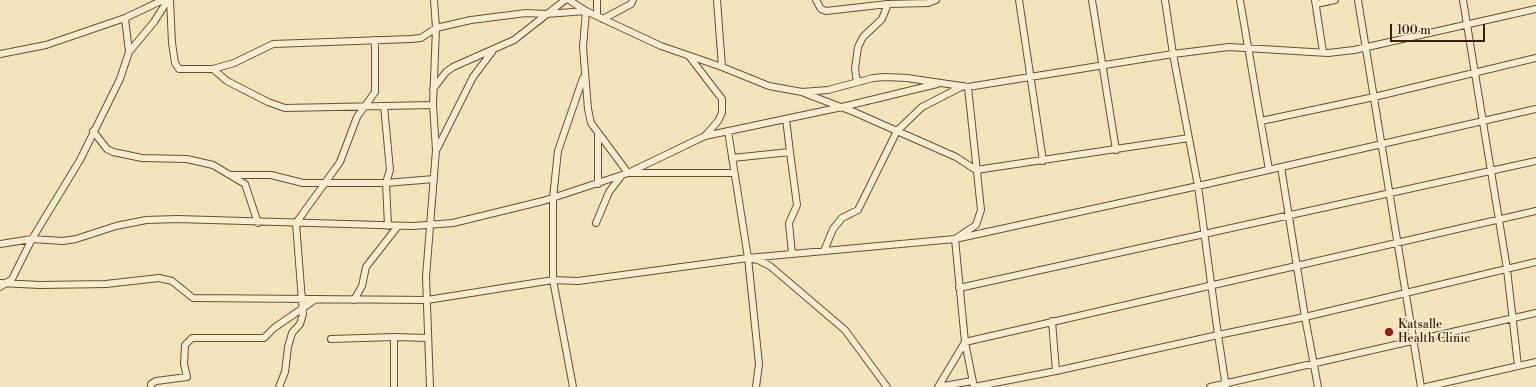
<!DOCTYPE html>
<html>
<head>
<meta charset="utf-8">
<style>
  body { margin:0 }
  #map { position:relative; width:1536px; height:387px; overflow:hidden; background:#f2e5b9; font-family:"Libre Bodoni",serif }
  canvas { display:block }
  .scale { position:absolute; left:1390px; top:24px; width:95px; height:18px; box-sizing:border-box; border:2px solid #3b1d0e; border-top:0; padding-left:5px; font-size:12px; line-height:14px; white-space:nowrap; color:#3b1d0e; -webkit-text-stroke:3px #f7eed2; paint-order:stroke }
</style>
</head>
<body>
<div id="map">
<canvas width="1536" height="387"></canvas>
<div class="scale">100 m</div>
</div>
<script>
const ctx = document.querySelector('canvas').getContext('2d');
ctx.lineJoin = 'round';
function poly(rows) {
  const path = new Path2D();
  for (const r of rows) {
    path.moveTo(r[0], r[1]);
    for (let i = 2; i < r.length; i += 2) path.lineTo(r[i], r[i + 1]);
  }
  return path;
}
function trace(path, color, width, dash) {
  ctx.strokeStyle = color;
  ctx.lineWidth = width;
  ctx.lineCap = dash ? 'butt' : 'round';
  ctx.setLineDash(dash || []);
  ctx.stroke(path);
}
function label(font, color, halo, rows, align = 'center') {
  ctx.font = font + ' "Libre Bodoni",serif';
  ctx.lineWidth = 3;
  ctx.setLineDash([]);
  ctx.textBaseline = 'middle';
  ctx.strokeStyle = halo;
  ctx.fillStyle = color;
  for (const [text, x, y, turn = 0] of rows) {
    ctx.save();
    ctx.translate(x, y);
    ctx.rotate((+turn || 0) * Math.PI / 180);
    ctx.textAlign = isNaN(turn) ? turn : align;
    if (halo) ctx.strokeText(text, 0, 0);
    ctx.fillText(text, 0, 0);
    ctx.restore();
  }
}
const street = poly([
  [170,0,172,43,175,63,179,69,213,69,234,63,273,44,411,39,421,38,436,28,471,20,526,13,546,14,586,11,583,47,588,109,591,123,628,173,734,173],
  [569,0,586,11,661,46,722,67],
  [597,0,597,16],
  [717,0,722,67,769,86,802,92,828,90,873,78,885,77,907,78,968,87,1173,54,1198,186,1218,335,1056,371,974,387],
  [816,0,821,9,826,11,888,4,928,3,936,0],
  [1019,0,1043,161],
  [1092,0,1116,150],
  [1165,0,1173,54,1229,47,1328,53,1354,50,1536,9],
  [1240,0,1269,170],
  [1315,0,1323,52],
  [1358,0,1421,387],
  [1463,0,1507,269,1518,366],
  [1316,4,1335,0],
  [125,18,129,52],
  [603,19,631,4,633,0],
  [0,54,46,45,125,18,163,0],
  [213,69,227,81,268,102,285,108,433,105],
  [857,82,855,69,858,47,863,37,882,19,888,4],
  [968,87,981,210,976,225,955,239,965,342,974,387],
  [433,89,446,72,453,67,514,40,565,0],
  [804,93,854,112,956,157,976,170,1189,138],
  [384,106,390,170,386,183,388,226],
  [786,119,790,152],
  [1261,121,1374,97,1536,58],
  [93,131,107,149,113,152,142,158,187,159,213,165,245,184,258,223],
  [728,131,748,258,758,260,770,266,845,330,887,387],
  [598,134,598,184],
  [705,136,842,107,937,84],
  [437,149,473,77,492,52],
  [732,158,790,152,797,205,789,223,792,254],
  [1281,167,1305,317,1318,387],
  [232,175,271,175,303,183,386,183,434,179],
  [596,223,609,192,622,175],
  [0,244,32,239,63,241,76,239,116,226,146,220,177,219,413,226,453,223,543,201,628,173,705,136,718,121,722,113,722,99,689,56],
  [824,251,833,229,842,218,858,210,897,131,922,107,963,86],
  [748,258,759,364,756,387],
  [0,283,40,285,106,284,159,278,172,281,193,298,427,300,553,280,578,281,748,258,955,239,1198,186,1536,109],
  [0,287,12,279,32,239,80,160,120,79,129,52,154,22,168,0],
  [959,288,1536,161],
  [354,300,362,286,366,267,398,226],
  [1052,321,1056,371],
  [394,337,428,338],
  [331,339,394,337,394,387],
  [151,387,151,384,156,381,187,377,184,364,185,345,192,338,264,338,274,328,316,299],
  [279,387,285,372,288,347,292,333,300,324,303,314,296,223,340,162,357,117,375,92,375,40],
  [430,387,426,277,436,150,433,105,436,28,434,0],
  [573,387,553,280,553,198,558,151,583,78],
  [938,387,965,342,1536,211],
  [938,387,972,381],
  [1210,387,1536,313],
  [1226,387,1218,335,1305,317,1536,262],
  [1426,387,1536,362]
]);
trace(street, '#694f39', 8);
trace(street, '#f7eed2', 6);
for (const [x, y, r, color] of [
  [1389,332,5,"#8f2418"]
]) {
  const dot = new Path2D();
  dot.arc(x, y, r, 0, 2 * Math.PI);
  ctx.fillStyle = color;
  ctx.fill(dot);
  trace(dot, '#f7eed2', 1.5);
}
label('12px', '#3b1d0e', '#f7eed2', [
  ["Katsalle",1398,325],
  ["Health Clinic",1398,339]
], 'left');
</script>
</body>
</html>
